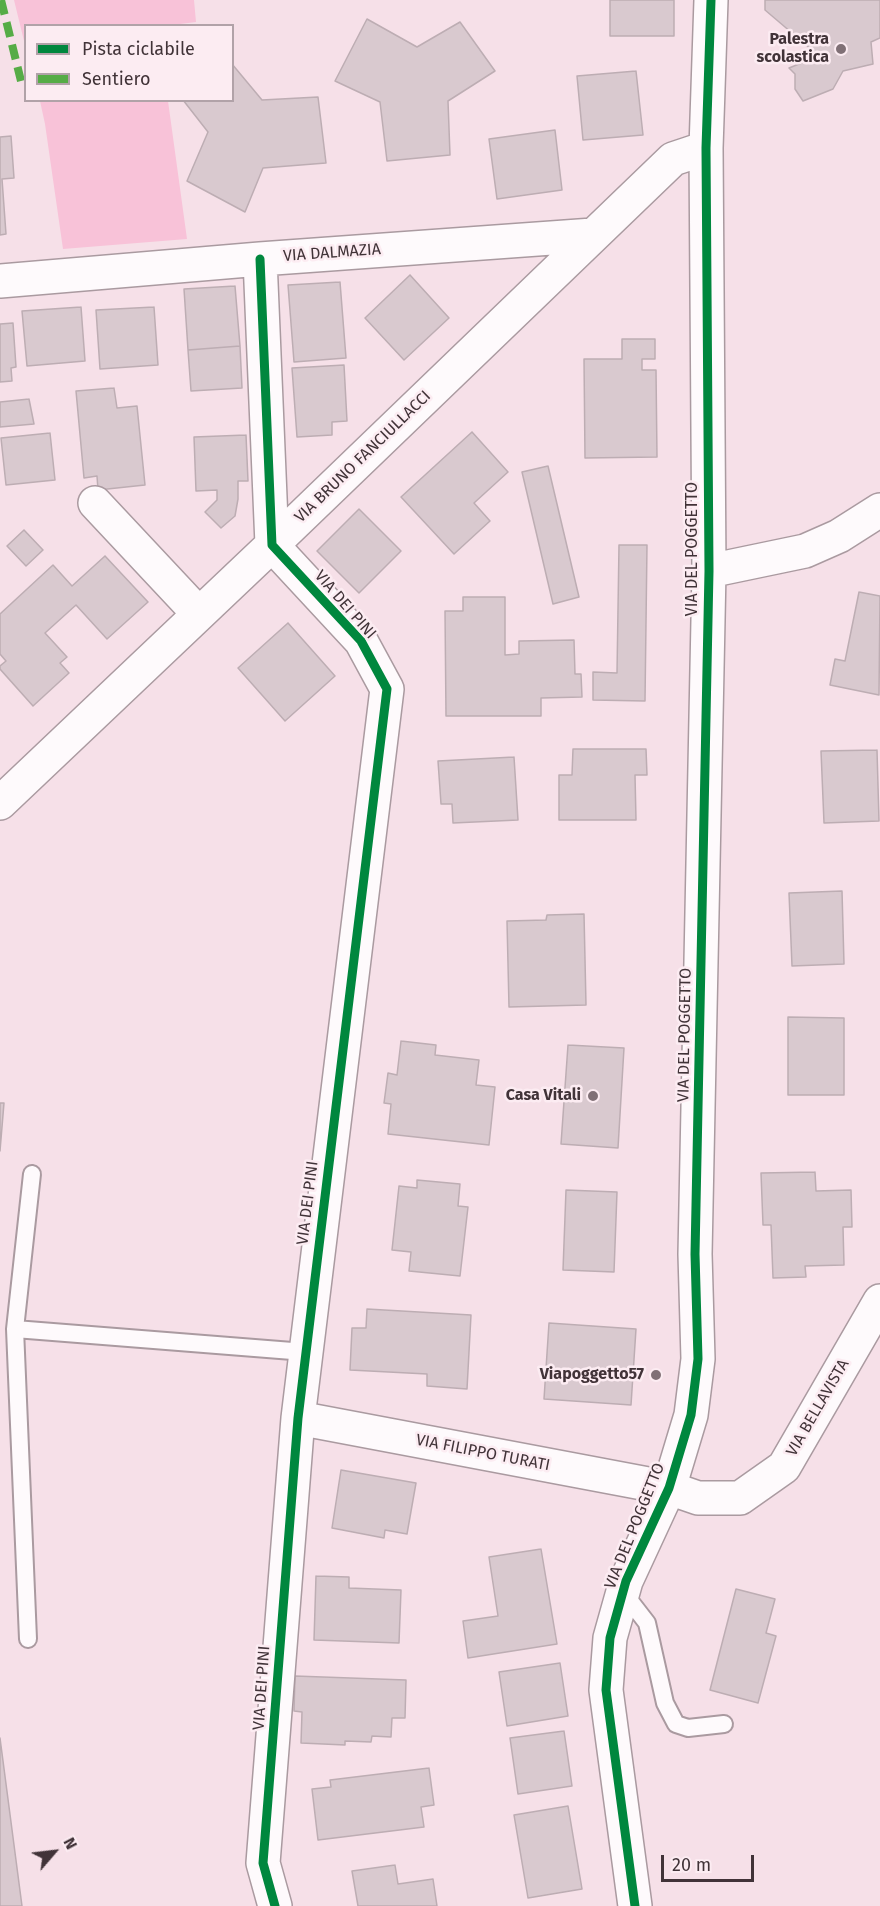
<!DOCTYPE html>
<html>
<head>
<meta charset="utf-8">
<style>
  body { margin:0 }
  #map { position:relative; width:880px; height:1906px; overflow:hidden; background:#f6e0e8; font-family:"Fira Sans",sans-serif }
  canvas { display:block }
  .legend { position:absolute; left:24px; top:24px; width:210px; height:78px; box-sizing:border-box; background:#fcecf2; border:2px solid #b1a2a8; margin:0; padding:8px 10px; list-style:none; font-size:18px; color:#413338 }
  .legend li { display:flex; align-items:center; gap:12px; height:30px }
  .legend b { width:30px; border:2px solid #b1a2a8 }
  .north { position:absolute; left:24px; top:1822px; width:60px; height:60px; -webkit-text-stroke:4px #fcecf2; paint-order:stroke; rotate:62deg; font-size:16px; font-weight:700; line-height:24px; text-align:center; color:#413338 }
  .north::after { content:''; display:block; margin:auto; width:21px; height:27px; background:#413338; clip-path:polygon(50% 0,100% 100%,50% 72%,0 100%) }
  .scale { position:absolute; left:661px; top:1855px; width:93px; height:27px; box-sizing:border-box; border:3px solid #413338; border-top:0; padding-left:8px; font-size:18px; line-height:21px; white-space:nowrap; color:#413338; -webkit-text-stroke:4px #fcecf2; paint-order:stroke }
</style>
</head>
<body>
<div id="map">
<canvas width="880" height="1906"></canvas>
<ul class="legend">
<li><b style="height:8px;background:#00873e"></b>Pista ciclabile</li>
<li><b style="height:8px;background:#56ac46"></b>Sentiero</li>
</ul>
<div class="north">N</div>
<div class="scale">20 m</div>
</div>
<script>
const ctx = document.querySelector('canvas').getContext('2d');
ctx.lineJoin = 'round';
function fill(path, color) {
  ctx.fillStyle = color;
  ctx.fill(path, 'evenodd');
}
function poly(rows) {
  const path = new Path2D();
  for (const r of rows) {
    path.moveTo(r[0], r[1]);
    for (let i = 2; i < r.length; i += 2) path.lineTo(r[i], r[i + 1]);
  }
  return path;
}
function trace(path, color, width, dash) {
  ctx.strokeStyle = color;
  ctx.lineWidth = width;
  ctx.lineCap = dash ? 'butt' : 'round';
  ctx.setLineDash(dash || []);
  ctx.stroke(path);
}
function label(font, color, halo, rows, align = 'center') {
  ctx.font = font + ' "Fira Sans",sans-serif';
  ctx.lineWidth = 5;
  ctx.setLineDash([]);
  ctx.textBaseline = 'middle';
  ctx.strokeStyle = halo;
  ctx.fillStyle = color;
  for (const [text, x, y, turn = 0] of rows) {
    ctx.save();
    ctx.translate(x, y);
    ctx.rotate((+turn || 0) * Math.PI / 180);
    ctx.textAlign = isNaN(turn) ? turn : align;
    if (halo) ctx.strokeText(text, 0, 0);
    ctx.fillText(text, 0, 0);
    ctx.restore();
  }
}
fill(poly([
  [14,0,194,0,196,22,164,26,26,26,25,45],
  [40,101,168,101,187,239,63,249,45,124]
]), '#f8c2d8');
const building = poly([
  [610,0,674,0,674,36,610,36,610,0],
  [765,0,880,0,880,38,871,42,873,64,843,71,833,89,803,101,795,89,795,74,789,68,819,56,765,10,765,0],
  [367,19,417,47,460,22,495,71,448,101,450,155,387,161,380,102,335,81,367,19],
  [232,64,262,100,318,97,326,163,263,168,245,212,187,181,208,132,183,100,232,100,232,64],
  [636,71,643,135,583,140,577,76,636,71],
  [555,130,562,190,497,199,489,139,555,130],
  [11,136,14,178,2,179,6,234,0,235,0,137,11,136],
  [410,275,449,318,404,360,365,318,410,275],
  [340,282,346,358,294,362,288,285,340,282],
  [235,286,240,346,188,350,184,289,235,286],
  [81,307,85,361,27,366,22,311,81,307],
  [154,307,158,365,100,369,96,310,154,307],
  [13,323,16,367,11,368,12,381,0,382,0,324,13,323],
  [622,339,655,339,655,359,642,359,642,370,656,370,657,457,585,458,584,359,622,359,622,339],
  [240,346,242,388,191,391,188,350,240,346],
  [344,365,347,421,332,422,332,435,297,437,292,368,344,365],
  [114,388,117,408,137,406,145,485,98,490,97,476,84,478,76,391,114,388],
  [29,399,34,424,0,427,0,402,29,399],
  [472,432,508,472,474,503,490,521,454,554,401,497,472,432],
  [50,433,55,480,6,485,1,438,50,433],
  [246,435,248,481,238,481,238,499,235,516,221,528,205,512,217,500,217,490,196,491,194,437,246,435],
  [548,466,579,597,553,604,522,472,548,466],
  [359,509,401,551,359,593,317,551,359,509],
  [24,530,43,550,26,566,7,546,24,530],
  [619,545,647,545,645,701,593,700,593,672,617,673,619,545],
  [105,556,148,602,107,639,76,605,45,633,67,657,60,663,69,673,33,706,0,669,0,666,6,661,0,654,0,614,53,565,72,586,105,556],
  [859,592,880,596,879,695,830,685,835,659,845,661,859,592],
  [463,597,505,597,505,655,519,654,519,641,574,640,575,674,581,674,582,697,541,698,541,716,446,716,445,611,463,611,463,597],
  [288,623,335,676,285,721,238,668,288,623],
  [573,749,646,749,647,775,635,775,636,820,559,820,559,775,572,775,573,749],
  [877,750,879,821,824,823,821,751,877,750],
  [514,757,518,820,453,823,452,804,441,804,438,761,514,757],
  [842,891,844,964,792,966,789,893,842,891],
  [584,914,586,1005,509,1007,507,921,546,920,547,915,584,914],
  [788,1017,844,1018,844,1095,788,1095,788,1017],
  [401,1041,436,1045,435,1055,479,1060,476,1085,495,1087,489,1145,388,1134,391,1104,384,1103,388,1073,397,1075,401,1041],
  [568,1045,624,1048,618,1148,561,1144,568,1045],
  [0,1103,4,1103,0,1151,0,1103],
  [815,1172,816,1191,851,1190,852,1227,843,1227,844,1265,805,1266,806,1277,773,1278,771,1225,763,1225,761,1173,815,1172],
  [417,1180,460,1184,458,1206,468,1207,460,1276,409,1271,411,1252,392,1250,399,1186,417,1188,417,1180],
  [566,1190,617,1192,614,1272,563,1270,566,1190],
  [367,1309,471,1315,467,1389,427,1386,427,1374,350,1370,352,1328,366,1328,367,1309],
  [549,1323,636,1329,631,1405,544,1399,549,1323],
  [341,1470,416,1483,407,1534,385,1530,384,1538,332,1528,341,1470],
  [541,1549,557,1644,468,1658,463,1621,498,1616,489,1557,541,1549],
  [316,1576,349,1577,349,1588,401,1590,399,1643,314,1640,316,1576],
  [736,1589,775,1599,766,1633,776,1636,758,1703,710,1690,736,1589],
  [560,1663,568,1716,507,1726,499,1672,560,1663],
  [295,1676,406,1680,405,1718,392,1718,391,1737,372,1736,371,1742,345,1741,345,1745,301,1743,302,1712,294,1711,295,1676],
  [564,1731,572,1786,518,1794,510,1738,564,1731],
  [0,1738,22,1906,0,1906,0,1738],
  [429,1768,434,1805,421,1807,424,1827,318,1840,312,1789,331,1787,330,1780,429,1768],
  [568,1806,582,1889,528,1898,514,1815,568,1806],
  [395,1865,398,1884,433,1879,437,1906,358,1906,352,1871,395,1865]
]);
fill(building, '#d9c9cf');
trace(building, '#bdadb3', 1.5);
const lane = poly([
  [15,1329,305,1352],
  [623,1592,647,1623,665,1703,676,1724,688,1728,724,1724],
  [28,1639,15,1329,32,1174]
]);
const street = poly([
  [260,259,272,545,361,641,387,689,298,1418,263,1863,275,1906],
  [0,281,260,259,593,235],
  [95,503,199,614],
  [709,571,805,551,839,536,880,510],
  [0,803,272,545,673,159,706,148],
  [298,1418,669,1488,698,1498,740,1498,784,1467,880,1301],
  [635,1906,606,1690,610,1638,626,1581,669,1488,691,1415,698,1359,695,1254,709,571,706,148,711,0]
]);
trace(lane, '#aa9aa0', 20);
trace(street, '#aa9aa0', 36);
trace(lane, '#fefafc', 16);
trace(street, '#fefafc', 33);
trace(poly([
  [1,0,21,81]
]), '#56ac46', 8, [15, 8]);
trace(poly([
  [260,259,272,545,361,641,387,689,298,1418,263,1863,275,1906],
  [635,1906,606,1690,610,1638,626,1581,669,1488,691,1415,698,1359,695,1254,709,571,706,148,711,0]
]), '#00873e', 9);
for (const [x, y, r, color] of [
  [841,49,6,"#807076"],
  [593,1096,6,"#807076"],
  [656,1375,6,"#807076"]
]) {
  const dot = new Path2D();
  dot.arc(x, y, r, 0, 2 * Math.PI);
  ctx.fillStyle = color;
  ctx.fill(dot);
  trace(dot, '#fcecf2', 2);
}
label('bold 16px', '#413338', '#fcecf2', [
  ["Palestra",829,40],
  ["scolastica",829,58],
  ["Casa Vitali",581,1096],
  ["Viapoggetto57",644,1375]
], 'right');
label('16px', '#413338', '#fcecf2', [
  ["VIA DALMAZIA",332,253,-4],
  ["VIA BRUNO FANCIULLACCI",363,457,-44],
  ["VIA DEL POGGETTO",693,549,-90],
  ["VIA DEI PINI",345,605,49],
  ["VIA DEL POGGETTO",685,1035,-89],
  ["VIA DEI PINI",308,1203,-83],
  ["VIA BELLAVISTA",818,1408,-60],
  ["VIA FILIPPO TURATI",483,1453,11],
  ["VIA DEL POGGETTO",635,1526,-68],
  ["VIA DEI PINI",262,1688,-86]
]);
</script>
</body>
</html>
